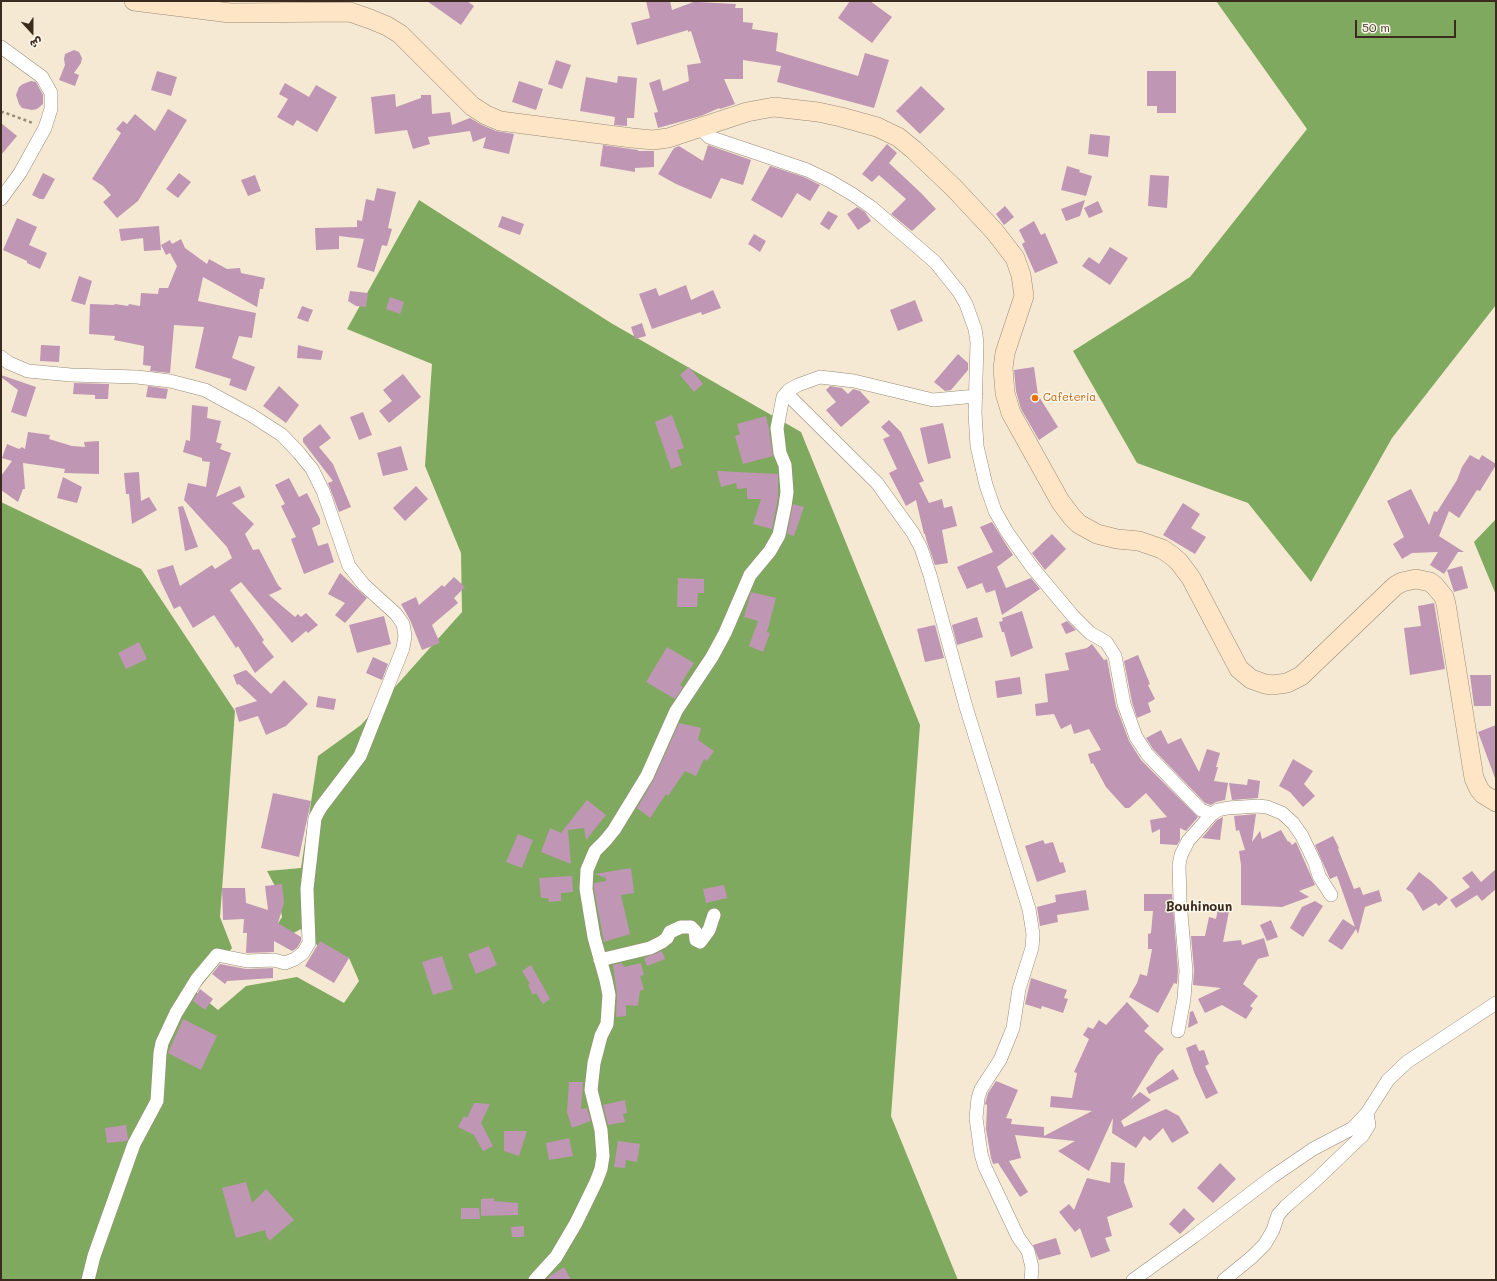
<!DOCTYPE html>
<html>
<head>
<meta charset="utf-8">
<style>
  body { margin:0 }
  #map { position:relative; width:1497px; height:1281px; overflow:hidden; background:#f6e9d3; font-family:Mali,"Playpen Sans Arabic",sans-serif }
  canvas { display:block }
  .frame { position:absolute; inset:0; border:2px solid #3b2a1e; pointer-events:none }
  .north { position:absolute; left:12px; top:12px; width:40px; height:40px; -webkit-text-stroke:3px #fbf7ec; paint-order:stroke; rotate:159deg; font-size:11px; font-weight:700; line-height:16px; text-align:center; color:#3b2a1e }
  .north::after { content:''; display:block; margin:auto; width:14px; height:18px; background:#3b2a1e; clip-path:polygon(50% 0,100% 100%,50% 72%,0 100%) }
  .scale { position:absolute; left:1355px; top:20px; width:101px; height:18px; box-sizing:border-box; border:2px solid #3b2a1e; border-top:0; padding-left:5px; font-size:12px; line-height:14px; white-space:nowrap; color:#3b2a1e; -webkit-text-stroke:3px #fbf7ec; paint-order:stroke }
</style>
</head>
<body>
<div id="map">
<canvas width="1497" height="1281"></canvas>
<div class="frame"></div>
<div class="north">ش</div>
<div class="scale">50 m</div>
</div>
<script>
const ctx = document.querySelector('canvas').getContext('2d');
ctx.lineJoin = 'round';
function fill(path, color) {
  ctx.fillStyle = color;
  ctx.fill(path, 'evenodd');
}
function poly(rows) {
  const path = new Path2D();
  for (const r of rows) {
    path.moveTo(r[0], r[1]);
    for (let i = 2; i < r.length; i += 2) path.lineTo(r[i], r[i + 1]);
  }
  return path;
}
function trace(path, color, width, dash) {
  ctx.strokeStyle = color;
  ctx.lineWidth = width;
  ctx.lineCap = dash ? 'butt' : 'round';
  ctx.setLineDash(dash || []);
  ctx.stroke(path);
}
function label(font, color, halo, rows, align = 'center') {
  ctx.font = font + ' Mali,sans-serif';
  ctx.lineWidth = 3;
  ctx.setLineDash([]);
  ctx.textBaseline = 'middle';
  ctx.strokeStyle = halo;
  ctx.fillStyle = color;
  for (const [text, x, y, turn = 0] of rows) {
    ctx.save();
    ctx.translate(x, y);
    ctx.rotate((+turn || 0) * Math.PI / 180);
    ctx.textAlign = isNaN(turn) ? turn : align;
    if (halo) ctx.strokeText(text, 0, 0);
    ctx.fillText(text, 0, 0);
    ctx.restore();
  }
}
fill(poly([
  [1216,1,1496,1,1496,305,1392,438,1311,582,1248,503,1137,463,1073,351,1190,277,1307,129],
  [419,200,611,323,801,432,920,725,891,1116,958,1280,1,1280,1,502,141,569,235,711,220,917,232,948,196,992,218,1010,246,986,297,977,344,1003,359,981,349,958,318,946,301,929,286,937,272,933,282,917,277,890,267,871,301,868,318,756,361,725,462,612,461,553,425,466,432,364,347,329],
  [1496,519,1496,595,1474,542]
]), '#80a960');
fill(poly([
  [427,1,467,1,474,6,461,25],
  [646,1,670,1,672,10,696,1,698,2,736,4,735,8,743,8,743,22,753,23,752,29,778,33,776,51,858,76,865,53,889,60,874,108,777,82,781,66,743,60,743,79,724,79,735,104,720,109,719,108,701,116,658,128,654,113,658,112,649,83,660,79,663,91,689,81,687,65,701,63,691,31,688,32,688,30,637,45,631,23,650,18],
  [850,1,870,1,892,17,872,43,838,18],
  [74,50,79,52,82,58,81,63,74,73,79,75,75,86,59,80,65,65,64,59,65,54],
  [556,60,571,65,562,89,548,84],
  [157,71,177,77,171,96,151,90],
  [1147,71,1176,71,1176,113,1157,113,1157,106,1147,106],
  [618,76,637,78,634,118,627,118,627,126,614,125,615,117,580,111,586,77,617,83],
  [31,81,36,82,43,95,43,104,37,109,32,110,22,108,19,104,16,95,19,87,23,84],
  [519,81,543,89,536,110,512,102],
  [285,83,309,97,316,85,337,97,317,132,297,120,293,126,277,117,288,99,279,94],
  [921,86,945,109,920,134,896,111],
  [395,94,396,107,421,98,421,95,431,95,432,114,450,112,452,125,470,118,482,125,496,131,514,134,509,154,483,148,486,137,473,142,470,131,428,137,430,144,413,149,407,130,375,134,371,97],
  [168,109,187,120,138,201,117,218,103,202,111,195,103,186,92,179,121,133,116,129,123,121,127,124,135,114,155,131],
  [1,123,17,136,1,155],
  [1090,134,1110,136,1108,157,1088,154],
  [887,144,897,153,889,163,921,193,936,209,912,231,891,214,906,199,879,175,872,182,862,174],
  [603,145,638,150,638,151,654,151,654,167,635,168,635,172,600,166],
  [708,145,751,160,743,185,721,178,711,199,676,184,658,174,674,148,679,146,703,161],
  [770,166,804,177,820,185,810,201,797,193,782,218,751,200],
  [1067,166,1080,170,1079,172,1092,176,1086,196,1061,190],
  [43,173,55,179,44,199,40,199,32,195],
  [179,173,191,182,178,198,166,189],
  [255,175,261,191,248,196,241,180],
  [1150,175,1169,176,1167,208,1148,206],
  [377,188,396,192,388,228,392,229,387,246,382,245,374,272,357,267,364,239,339,236,339,249,316,250,315,228,357,227,357,220,362,221,366,199,374,201],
  [1085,200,1080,216,1066,221,1061,209],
  [1098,201,1103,212,1089,218,1084,208],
  [1005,206,1014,217,1004,225,996,214],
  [857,207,865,212,871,221,858,230,847,214],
  [828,211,838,216,829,230,820,224],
  [502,216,524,224,520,235,498,227],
  [17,218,37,227,29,245,47,253,40,269,27,263,27,261,3,250],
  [1034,221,1041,235,1045,233,1058,263,1035,273,1022,244,1025,242,1019,230],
  [159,226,161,250,144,251,143,238,121,241,119,229],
  [754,234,766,241,760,252,748,244],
  [181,239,185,248,207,264,209,259,227,269,240,268,241,273,265,278,263,289,260,289,257,307,203,277,198,301,256,313,252,338,239,336,232,358,255,367,246,391,229,385,231,379,195,368,204,327,174,325,170,373,150,371,151,366,143,365,144,346,114,340,115,336,89,334,90,304,114,305,115,304,128,306,129,304,140,306,141,293,158,294,159,288,168,288,177,266,170,253,166,255,161,245,170,240,172,244],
  [1110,247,1128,258,1110,285,1082,266,1089,257,1099,264],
  [79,276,92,281,85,305,71,301],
  [686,285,691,300,713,290,721,308,702,315,701,312,652,329,639,294,656,288,659,296],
  [350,291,368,293,366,307,356,306,348,301],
  [390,297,404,302,400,314,386,309],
  [915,300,923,321,898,331,890,310],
  [302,306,313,310,308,322,297,318],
  [642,323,646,336,635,339,631,327],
  [41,345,60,346,59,362,40,361],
  [298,345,323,351,321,360,297,358],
  [958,354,968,363,968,370,951,390,945,391,934,382],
  [689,367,703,384,694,392,680,375],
  [1034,367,1038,395,1058,427,1039,440,1021,409,1016,391,1014,370],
  [403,374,421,397,389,423,379,411,392,401,383,390],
  [1,375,36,387,26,417,11,412,18,390,1,377],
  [74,383,109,384,108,399,95,399,95,395,73,394],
  [148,386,168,389,166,399,146,397],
  [279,386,299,405,286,423,263,406],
  [830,386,842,388,848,394,853,389,860,391,870,402,841,427,826,410,836,402,826,390],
  [192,405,208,407,207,418,221,421,216,442,222,444,220,449,231,453,216,497,240,486,245,497,232,503,254,524,245,534,253,550,259,549,278,585,282,589,269,595,295,617,298,614,301,617,306,613,318,625,308,633,306,631,292,643,241,582,230,590,264,640,262,642,274,657,255,673,238,646,236,648,214,615,193,628,180,606,174,609,161,582,157,570,173,565,180,586,212,565,215,569,232,558,227,547,184,500,188,483,206,487,210,462,202,461,202,458,183,452,186,440,190,441],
  [363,412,372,435,359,440,350,417],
  [672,415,684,448,677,450,682,465,671,469,655,422],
  [766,416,769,430,773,456,743,464,735,436,740,434,737,424],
  [889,420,901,432,924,481,919,483,929,503,942,499,944,508,952,506,957,526,942,530,948,563,935,565,927,542,925,534,924,534,916,500,906,506,889,473,897,469,883,439,890,436,881,427],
  [943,423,951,458,928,464,920,428],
  [320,424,331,438,319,447,333,464,351,507,339,512,328,483,333,481,303,442,303,438],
  [28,432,50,435,49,439,72,446,85,447,84,442,99,441,99,474,64,473,65,469,23,463,25,489,23,489,18,502,1,490,1,476,12,461,2,458,7,444,19,449,22,447,25,449],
  [401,446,408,470,383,476,377,453],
  [1470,455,1479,460,1482,455,1496,464,1496,465,1480,491,1477,490,1459,518,1449,511,1439,536,1464,552,1458,552,1444,574,1430,565,1438,552,1412,553,1402,559,1393,544,1404,537,1387,501,1411,489,1429,525,1434,511,1437,512,1457,480,1462,467],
  [717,471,778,474,778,498,772,529,753,524,761,499,747,499,747,488,737,489,736,483,721,487],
  [139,472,141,501,149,497,157,510,132,524,129,494,126,494,124,473],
  [63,477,82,487,77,503,57,498],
  [289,478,299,497,307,493,320,519,320,524,312,528,318,546,328,543,334,562,304,574,291,539,296,537,281,506,285,504,275,485],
  [416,486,428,499,405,521,393,508],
  [1183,503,1200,514,1191,528,1206,537,1195,554,1163,535],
  [793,504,804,507,794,536,787,534],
  [183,506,198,547,185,551,178,507],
  [992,522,1007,546,1013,555,997,567,1006,588,1031,578,1040,589,1002,615,995,590,986,593,982,583,967,589,957,567,993,552,980,527],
  [1052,534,1066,549,1045,570,1032,553],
  [1462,566,1468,588,1454,592,1447,570],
  [340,573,367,598,345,623,335,615,345,603,328,594],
  [454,577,465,587,454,598,458,603,432,625,440,643,422,650,410,620,401,604,416,597,419,605,442,585,444,587],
  [678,578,704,579,704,593,698,593,697,607,677,607],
  [751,592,776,598,767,632,770,633,763,652,749,646,758,621,744,617],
  [1434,603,1445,669,1410,675,1404,628,1421,626,1418,606],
  [1022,611,1033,648,1011,657,1004,632,1002,632,999,622,1003,621,1002,618],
  [384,616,391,644,357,653,349,625],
  [977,617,983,637,957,645,952,625],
  [1067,621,1076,630,1066,634,1061,624],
  [935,625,944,658,925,662,917,629],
  [139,642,147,659,126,669,118,653],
  [1092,644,1104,660,1107,659,1116,706,1129,741,1141,760,1198,817,1186,831,1180,828,1180,840,1177,845,1160,844,1160,829,1152,833,1150,820,1167,817,1146,793,1129,808,1125,808,1106,787,1093,763,1091,764,1088,754,1101,750,1089,729,1074,734,1071,724,1061,729,1054,714,1036,716,1035,704,1048,702,1045,674,1069,670,1065,653,1087,648],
  [667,647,694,663,680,685,683,687,675,699,646,682],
  [1138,655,1150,684,1148,685,1155,699,1148,703,1151,712,1137,718,1132,702,1124,661],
  [373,657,388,664,382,680,366,673],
  [246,670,271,694,284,680,308,704,286,726,266,735,258,716,239,722,235,708,257,701,239,684,237,685,233,675],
  [1470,675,1491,675,1491,706,1474,706],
  [1020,677,1022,694,997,698,995,681],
  [318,696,336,699,334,710,316,707],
  [679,723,701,728,698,740,714,751,707,761,704,759,696,776,685,771,668,796,666,794,650,818,637,808,654,779],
  [1496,725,1496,778,1495,778,1478,732],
  [1161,730,1168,744,1181,738,1199,772,1207,749,1220,753,1216,767,1218,767,1214,781,1228,783,1225,800,1216,802,1211,805,1205,803,1153,749,1146,738],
  [1293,759,1313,771,1304,784,1315,796,1303,807,1290,792,1279,786],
  [1248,779,1260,781,1258,798,1232,800,1229,783,1247,785],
  [273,793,311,801,299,857,261,848],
  [587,800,606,815,586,840,584,828,568,830,571,864,541,852,550,828,561,833],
  [1256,814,1252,842,1260,831,1262,839,1281,830,1288,842,1289,841,1292,845,1296,842,1315,885,1299,891,1309,897,1282,907,1241,905,1241,865,1239,851,1245,850,1239,830,1236,831,1234,816],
  [1223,817,1220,840,1202,838,1217,820],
  [518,834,533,840,522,868,506,862],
  [1333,836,1339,848,1338,849,1354,889,1360,887,1363,895,1379,890,1382,901,1365,907,1358,934,1356,929,1342,950,1328,941,1343,919,1355,927,1337,876,1330,879,1315,845],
  [1043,840,1045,844,1053,842,1060,863,1063,862,1066,872,1037,882,1025,846],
  [631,868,634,893,621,895,630,934,604,942,594,889,594,883,606,881,606,878,595,874],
  [1496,869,1496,889,1482,901,1477,895,1456,908,1450,900,1470,887,1462,878,1472,871,1481,882],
  [1419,872,1431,881,1448,898,1439,906,1436,903,1423,911,1412,893,1406,889],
  [572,876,573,892,561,893,561,901,549,902,548,898,541,898,539,878],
  [282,884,284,903,278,923,301,937,301,941,297,948,292,951,274,941,274,952,246,953,247,933,243,933,244,919,223,920,222,888,245,888,246,903,268,910,265,886],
  [724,885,727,898,706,903,703,889],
  [1086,890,1089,910,1057,915,1058,922,1040,926,1037,907,1056,902,1055,895],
  [1144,894,1172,894,1178,971,1177,984,1174,983,1158,1013,1129,997,1137,983,1140,974,1147,976,1152,949,1148,949,1148,934,1151,933,1153,911,1144,911],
  [1315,901,1323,906,1303,937,1290,928,1302,907],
  [1218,909,1229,911,1223,942,1241,940,1242,945,1264,938,1269,956,1258,959,1243,984,1258,996,1250,1006,1253,1008,1246,1019,1222,1005,1205,1013,1198,999,1221,988,1193,985,1194,970,1191,936,1205,936,1209,917,1216,919],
  [1271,920,1278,937,1267,941,1260,925],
  [320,941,349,958,334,983,305,966],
  [489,946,497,965,476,974,468,954],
  [662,951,665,959,647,966,644,958],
  [442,956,453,989,433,995,422,962],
  [622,963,624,967,641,963,644,975,640,976,644,989,640,991,638,1006,626,1005,626,1016,616,1017,617,995,613,965],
  [220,964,246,969,273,968,273,978,227,981,225,984,212,974],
  [531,965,550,999,543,1004,536,993,533,995,528,985,530,984,522,971],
  [1031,978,1067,990,1064,998,1068,999,1063,1013,1042,1006,1041,1009,1025,1004],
  [200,989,213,999,205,1010,193,1001],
  [1127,1002,1149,1026,1144,1031,1164,1049,1158,1055,1131,1099,1140,1092,1151,1100,1121,1121,1124,1127,1166,1109,1179,1116,1189,1133,1172,1143,1163,1128,1150,1141,1144,1136,1136,1148,1112,1133,1113,1118,1089,1171,1058,1151,1075,1141,1015,1135,1021,1158,1009,1161,1028,1192,1020,1197,998,1163,993,1164,991,1158,986,1129,987,1105,985,1104,988,1093,996,1081,1018,1090,1006,1118,1012,1119,1011,1124,1044,1127,1044,1136,1092,1111,1050,1107,1051,1096,1072,1098,1077,1073,1074,1072,1089,1039,1083,1035,1088,1027,1093,1029,1099,1020,1106,1025],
  [1193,1011,1198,1023,1188,1028,1190,1012],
  [183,1019,217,1036,201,1070,168,1053],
  [1196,1044,1199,1051,1204,1050,1209,1064,1205,1066,1218,1093,1206,1099,1194,1072,1186,1048],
  [1173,1069,1179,1079,1149,1094,1146,1088],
  [569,1082,583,1082,581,1109,587,1108,591,1121,572,1128,567,1112],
  [625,1100,627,1113,623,1114,625,1122,608,1125,603,1105],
  [474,1103,490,1104,481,1123,493,1146,483,1151,474,1135,458,1127,464,1116,467,1118],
  [126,1125,128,1139,127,1141,107,1143,105,1128],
  [504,1131,527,1131,519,1156,504,1151],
  [569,1138,573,1156,549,1160,546,1143],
  [618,1141,640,1144,637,1162,626,1160,625,1168,614,1167],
  [1111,1162,1125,1163,1124,1182,1133,1207,1107,1217,1112,1236,1105,1238,1110,1251,1091,1258,1080,1228,1075,1232,1059,1212,1069,1204,1074,1210,1087,1178,1110,1183],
  [1220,1163,1236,1179,1213,1203,1197,1188],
  [246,1182,252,1203,266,1189,294,1220,269,1241,268,1237,267,1238,265,1230,236,1238,222,1188],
  [494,1198,494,1201,518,1203,518,1215,481,1216,481,1199],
  [461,1208,479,1208,480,1219,461,1219],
  [1184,1208,1195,1219,1180,1234,1169,1224],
  [524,1226,524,1237,512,1237,511,1227],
  [1056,1238,1061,1254,1039,1260,1033,1245],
  [564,1267,571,1280,546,1280,550,1276]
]), '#bf96b3');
const minor = poly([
  [1,47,42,77,51,93,51,109,45,128,20,173,1,199],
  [702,128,704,132,709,137,807,170,830,181,852,194,871,207,920,249,935,262,959,292,966,304,975,329,977,342,975,413,977,446,986,485,995,511,1007,532,1032,567,1073,616,1090,633,1106,642,1115,656,1124,704,1136,737,1147,754,1201,810,1212,814],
  [1,357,9,363,28,371,71,375,137,377,170,381,205,390,251,415,282,435,299,453,312,469,323,491,349,566,364,585,396,614,403,624,405,636,403,648,360,756,321,807,315,818,307,889,309,943,303,953,295,959,285,963,274,960,247,961,217,955,197,979,176,1013,162,1043,160,1053,157,1101,134,1144,94,1256,88,1280],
  [786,393,877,483,913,533,921,548,930,575,966,707,1029,909,1033,934,1032,948,1019,989,1013,1028,1000,1060,981,1089,978,1098,976,1118,981,1154,985,1167,1018,1237,1028,1251,1032,1267,1031,1280],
  [600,960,650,948,662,942,667,938,670,932,681,927,691,927,695,931,696,940,700,942,709,930,714,915],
  [1178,1031,1184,999,1186,971,1180,902,1179,865,1181,855,1188,841,1212,814,1218,810,1228,808,1258,806,1267,807,1282,813,1293,823,1302,836,1315,863,1319,876,1331,895],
  [535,1280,556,1257,576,1223,596,1182,601,1169,603,1156,601,1130,591,1090,594,1063,601,1036,607,1024,609,995,606,980,594,937,586,889,587,870,595,851,605,841,614,830,647,776,676,711,712,657,725,633,750,575,770,551,779,535,785,506,787,492,785,465,780,453,777,428,783,397,789,390,798,385,820,377,854,381,933,400,976,396],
  [1133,1280,1193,1237,1272,1177,1313,1149,1353,1128,1367,1113,1388,1080,1407,1062,1496,1003],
  [1224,1280,1252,1257,1265,1244,1273,1230,1278,1215,1286,1206,1315,1181,1363,1135,1369,1125,1367,1113]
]);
const secondary = poly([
  [134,1,230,13,350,12,370,19,387,26,400,34,472,106,486,115,500,121,632,138,653,140,668,138,747,112,774,107,818,112,841,117,877,127,898,137,914,150,954,188,995,232,1015,258,1021,275,1024,296,1005,353,1003,368,1005,393,1011,413,1060,501,1072,517,1079,524,1097,534,1117,539,1139,541,1162,549,1171,555,1179,562,1191,578,1239,669,1251,679,1265,684,1272,685,1287,683,1301,676,1395,586,1402,582,1416,579,1430,582,1435,586,1444,597,1446,604,1474,778,1479,789,1483,794,1496,802]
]);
trace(minor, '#988a78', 14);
trace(secondary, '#988a78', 20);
trace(poly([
  [1,113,3,112,33,123]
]), '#988a78', 2.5, [3, 3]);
trace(minor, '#fff', 13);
trace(secondary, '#fee5c5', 19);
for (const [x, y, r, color] of [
  [1035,398,4,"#e8710a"]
]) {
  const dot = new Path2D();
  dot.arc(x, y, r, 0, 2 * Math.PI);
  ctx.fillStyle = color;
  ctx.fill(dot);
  trace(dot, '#fbf7ec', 1.5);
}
label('11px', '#c56008', '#fbf7ec', [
  ["Cafeteria",1043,398]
], 'left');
label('bold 13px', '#3b2a1e', '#fbf7ec', [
  ["Bouhinoun",1199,907]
]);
</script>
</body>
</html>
